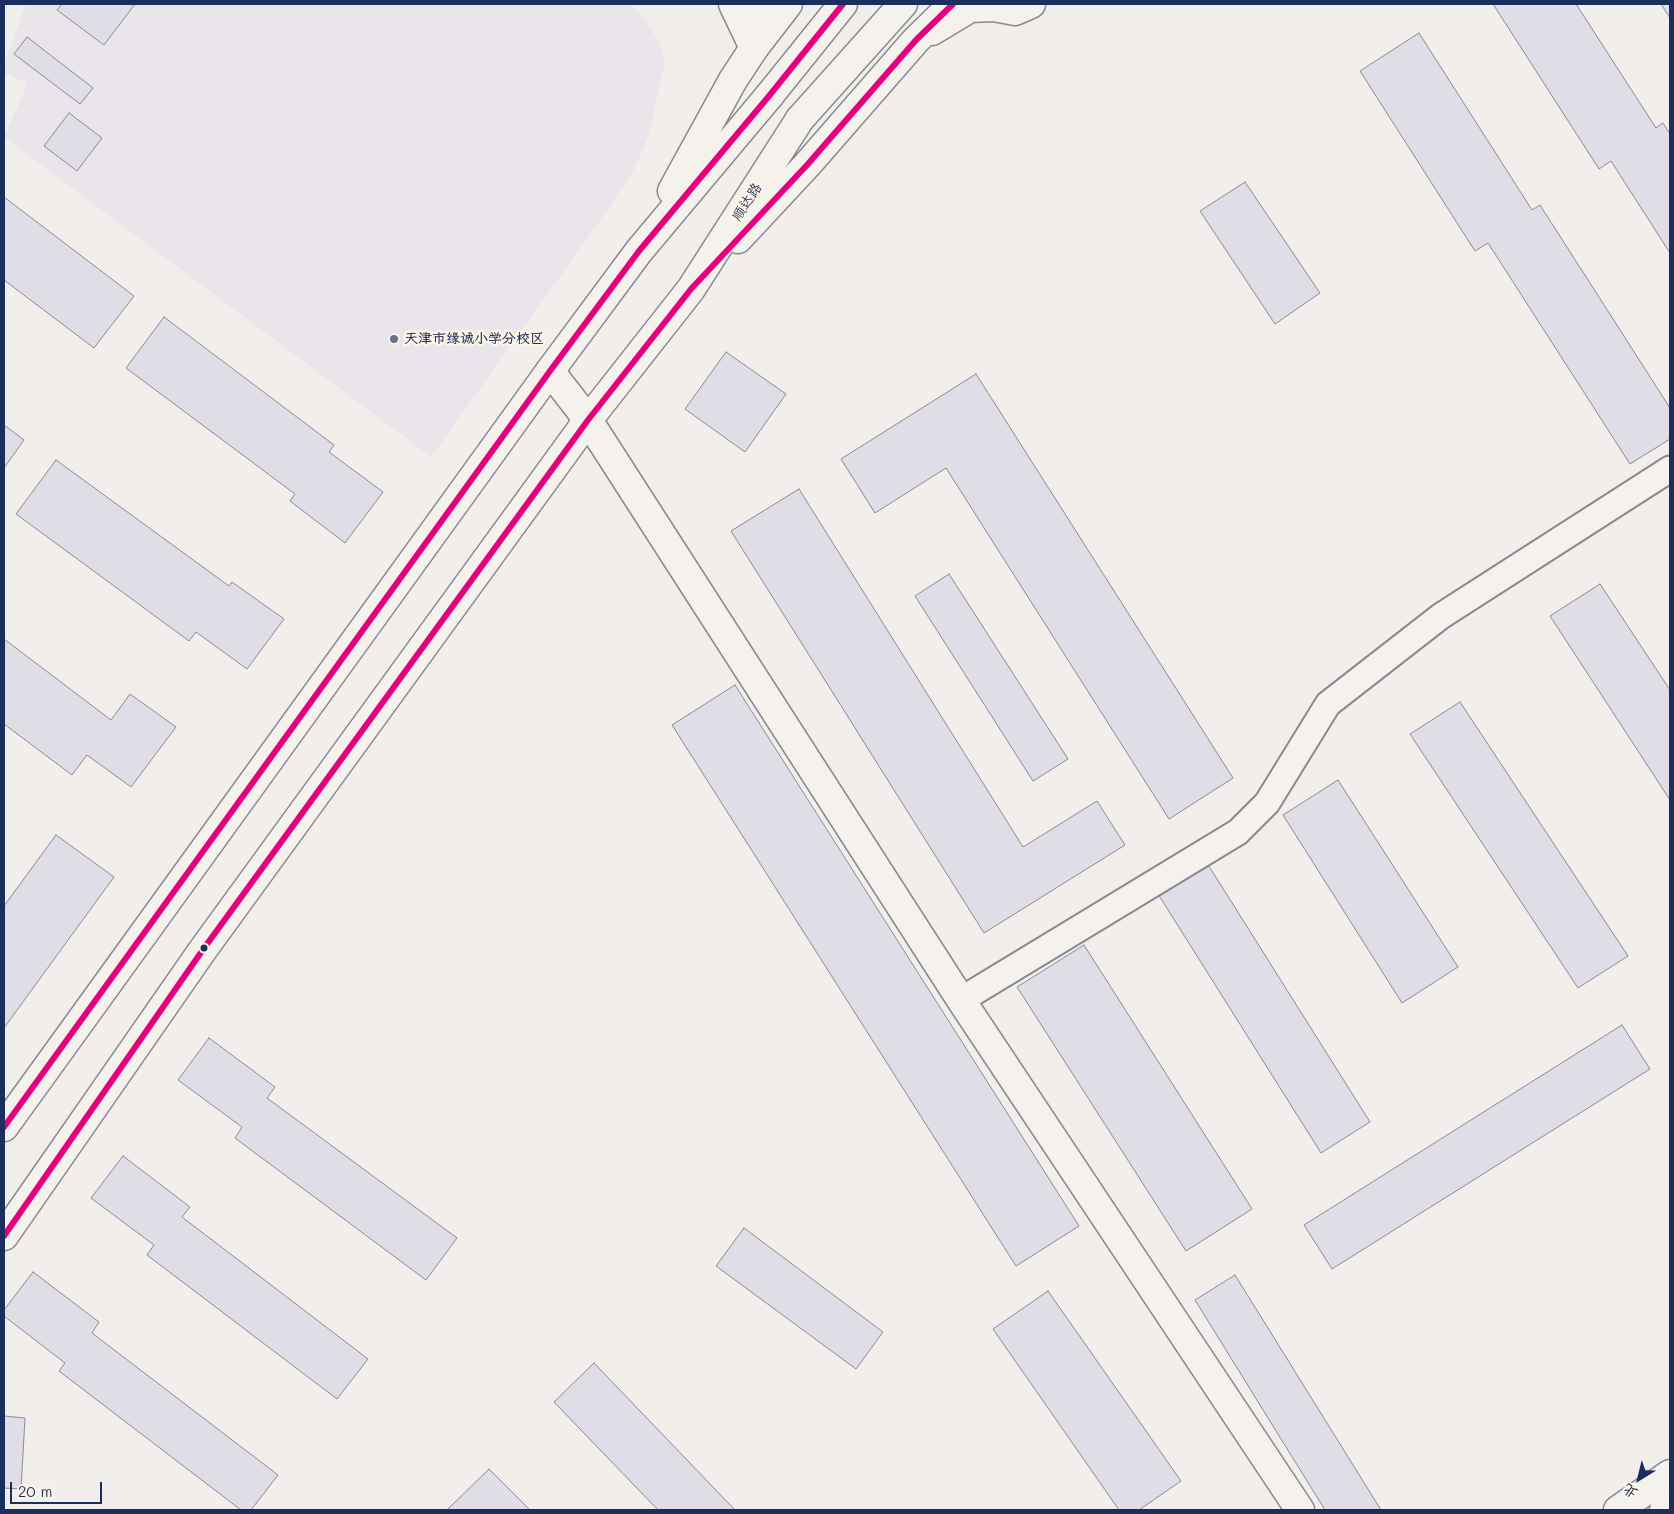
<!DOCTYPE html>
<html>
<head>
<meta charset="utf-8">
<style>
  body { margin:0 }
  #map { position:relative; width:1674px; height:1514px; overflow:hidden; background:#f2eeec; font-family:Mali,"LXGW WenKai TC",sans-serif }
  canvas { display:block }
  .frame { position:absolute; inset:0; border:5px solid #1b2f5e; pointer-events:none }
  .north { position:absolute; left:1614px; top:1454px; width:50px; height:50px; -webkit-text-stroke:4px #fcf5e5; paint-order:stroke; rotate:216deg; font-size:14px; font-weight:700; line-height:20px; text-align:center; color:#1b2f5e }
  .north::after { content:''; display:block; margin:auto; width:18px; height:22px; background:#1b2f5e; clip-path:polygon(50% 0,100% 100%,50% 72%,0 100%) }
  .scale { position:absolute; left:10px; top:1482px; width:92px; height:22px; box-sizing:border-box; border:2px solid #1b2f5e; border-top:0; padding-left:6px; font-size:15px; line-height:18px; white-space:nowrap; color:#1b2f5e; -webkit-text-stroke:4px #fcf5e5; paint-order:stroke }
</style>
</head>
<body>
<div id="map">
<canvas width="1674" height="1514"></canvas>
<div class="frame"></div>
<div class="north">北</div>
<div class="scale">20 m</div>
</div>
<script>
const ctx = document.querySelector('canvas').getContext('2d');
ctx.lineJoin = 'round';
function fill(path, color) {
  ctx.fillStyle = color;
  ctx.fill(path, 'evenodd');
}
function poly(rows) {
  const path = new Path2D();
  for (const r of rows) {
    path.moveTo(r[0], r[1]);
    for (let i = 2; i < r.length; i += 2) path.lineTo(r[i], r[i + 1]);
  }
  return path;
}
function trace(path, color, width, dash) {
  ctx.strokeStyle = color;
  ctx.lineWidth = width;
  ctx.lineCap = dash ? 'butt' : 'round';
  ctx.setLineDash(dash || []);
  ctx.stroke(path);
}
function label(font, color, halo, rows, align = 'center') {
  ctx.font = font + ' Mali,"LXGW WenKai TC",sans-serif';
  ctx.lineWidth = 5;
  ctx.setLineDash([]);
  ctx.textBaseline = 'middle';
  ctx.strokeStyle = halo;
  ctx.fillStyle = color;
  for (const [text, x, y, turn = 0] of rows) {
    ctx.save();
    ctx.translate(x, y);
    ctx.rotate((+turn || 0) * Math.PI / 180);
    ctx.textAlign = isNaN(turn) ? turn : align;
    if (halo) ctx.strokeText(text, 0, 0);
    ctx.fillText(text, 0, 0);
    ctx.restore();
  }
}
fill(poly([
  [26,4,630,4,646,21,659,41,665,61,649,135,636,166,599,222,431,457,4,137,28,83,4,73,4,64]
]), '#eae4eb');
const building = poly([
  [62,4,135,4,104,45,57,10,62,4],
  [1493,4,1576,4,1656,128,1663,123,1670,134,1670,253,1611,161,1599,169,1493,4],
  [1661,4,1670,4,1670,18,1661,4],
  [1419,33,1532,210,1540,205,1670,408,1670,439,1630,464,1488,243,1475,251,1360,71,1419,33],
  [27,37,93,88,80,104,14,54,27,37],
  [69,113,102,138,77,171,44,146,69,113],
  [1245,182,1320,293,1275,324,1200,211,1245,182],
  [4,197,134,296,94,348,4,280,4,197],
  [164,317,334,445,329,452,383,492,345,543,290,501,295,494,126,368,164,317],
  [726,352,786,394,745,452,685,409,726,352],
  [976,374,1233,778,1169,819,946,468,875,513,841,459,976,374],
  [4,425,24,440,4,468,4,425],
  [56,460,229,586,232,582,284,619,247,669,196,632,189,641,16,514,56,460],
  [799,489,1023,847,1097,801,1125,845,984,933,731,531,799,489],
  [949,574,1068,759,1033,781,915,596,949,574],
  [1600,584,1670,690,1670,800,1550,616,1600,584],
  [4,639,111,720,130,694,176,727,131,787,87,755,72,775,4,724,4,639],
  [735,685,1079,1226,1016,1266,672,725,735,685],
  [1460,702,1628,956,1578,988,1410,734,1460,702],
  [1338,780,1458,967,1402,1003,1283,815,1338,780],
  [56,835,114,877,4,1028,4,906,56,835],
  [1207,863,1370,1122,1321,1153,1158,894,1207,863],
  [1084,945,1252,1209,1186,1251,1017,987,1084,945],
  [1622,1025,1650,1069,1332,1269,1304,1225,1622,1025],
  [209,1038,275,1087,267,1098,457,1238,426,1280,235,1138,242,1127,178,1080,209,1038],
  [123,1156,190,1207,182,1217,368,1359,337,1399,147,1255,154,1245,91,1198,123,1156],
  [744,1228,883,1332,856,1369,716,1266,744,1228],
  [33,1272,99,1322,92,1333,278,1475,251,1510,241,1510,59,1371,65,1363,4,1316,4,1310,33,1272],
  [1235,1275,1381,1510,1325,1510,1195,1300,1235,1275],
  [1048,1291,1181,1481,1139,1510,1119,1510,993,1329,1048,1291],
  [594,1363,735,1510,658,1510,554,1402,594,1363],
  [4,1416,25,1418,21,1489,4,1488,4,1416],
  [489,1469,530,1510,447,1510,489,1469]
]);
fill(building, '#e0dde7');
trace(building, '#888a92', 1);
const minor = poly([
  [961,1000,1238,832,1267,803,1328,704,1441,616,1670,469]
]);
const tertiary = poly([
  [733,4,754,48],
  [932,31,970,8,994,7,1015,11,1031,4],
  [754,47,758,4],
  [550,371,588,420,961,1000,1300,1510],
  [1618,1510,1670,1474],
  [1664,1510,1670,1506]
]);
const secondary = poly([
  [672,191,733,80,754,48,788,4],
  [738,239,807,165,916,40,953,4],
  [4,1127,550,371,639,251,769,96],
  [4,1236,202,951,588,420,691,289,800,119]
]);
const primary = poly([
  [769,96,843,4],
  [800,119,903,4]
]);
trace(minor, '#888a92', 29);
trace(tertiary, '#888a92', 31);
trace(secondary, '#888a92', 31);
trace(primary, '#888a92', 31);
trace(minor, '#f5f1ec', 25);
trace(tertiary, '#f5f1ec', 28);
trace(secondary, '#f5f1ec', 28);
trace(primary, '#f5f1ec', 28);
trace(poly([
  [4,1127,550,371,639,251,769,96,843,4],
  [4,1236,202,951,588,420,691,289,807,165,916,40,953,4]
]), '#e5007d', 6);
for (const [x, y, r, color] of [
  [394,339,5,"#667290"],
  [204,948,4.5,"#1b2f5e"]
]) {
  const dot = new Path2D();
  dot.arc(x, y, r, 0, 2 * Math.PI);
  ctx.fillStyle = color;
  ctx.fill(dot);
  trace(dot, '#fcf5e5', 2);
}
label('14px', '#1b2f5e', '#fcf5e5', [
  ["顺达路",747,202,-57]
]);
label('bold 14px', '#1b2f5e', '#fcf5e5', [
  ["天津市缘诚小学分校区",404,339]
], 'left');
</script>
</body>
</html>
